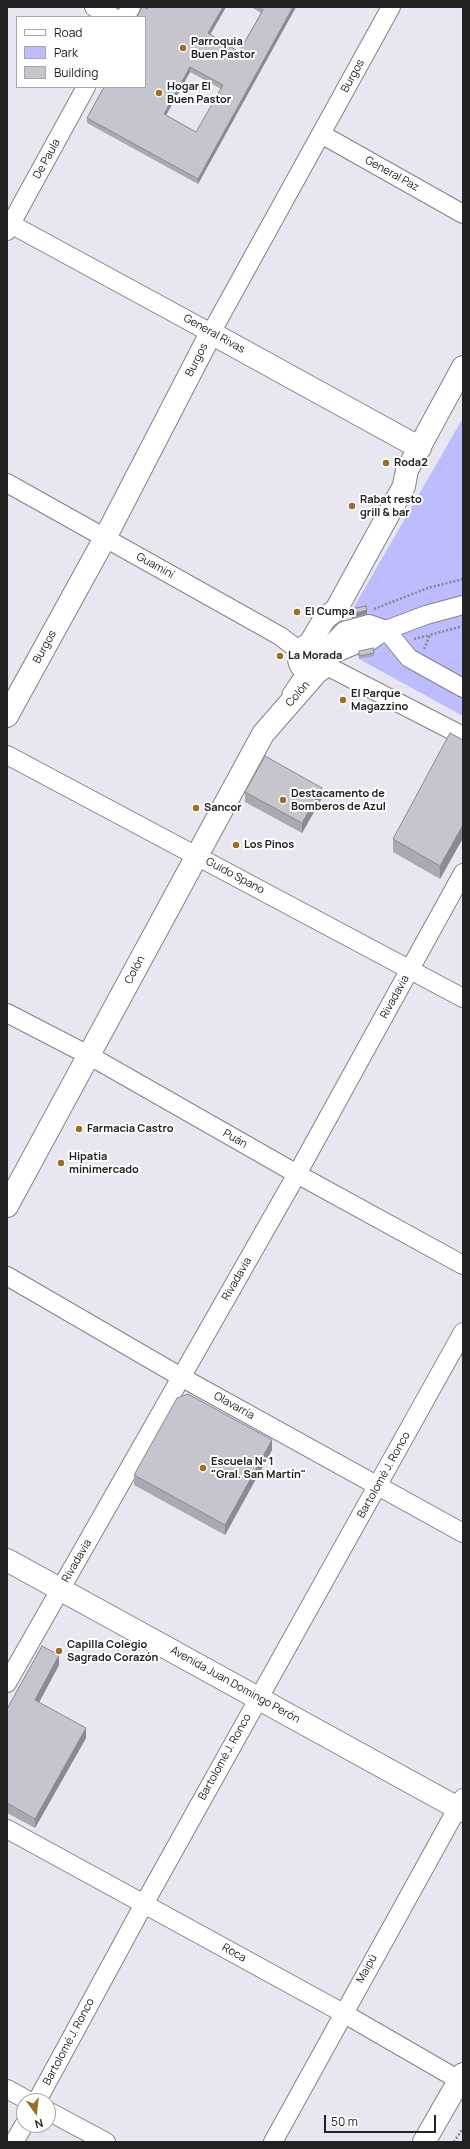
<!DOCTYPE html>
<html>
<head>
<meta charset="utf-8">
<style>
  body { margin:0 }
  #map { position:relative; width:470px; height:2149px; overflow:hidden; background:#e7e7f1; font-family:Manrope,sans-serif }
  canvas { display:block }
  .frame { position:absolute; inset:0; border:8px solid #222225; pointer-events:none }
  .legend { position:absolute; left:16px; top:16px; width:130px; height:72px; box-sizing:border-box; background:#fff; border:1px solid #a7a7a8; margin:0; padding:5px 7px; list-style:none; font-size:12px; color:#222225 }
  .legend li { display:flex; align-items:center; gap:8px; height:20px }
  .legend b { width:20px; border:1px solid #a7a7a8 }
  .north { position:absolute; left:16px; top:2093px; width:40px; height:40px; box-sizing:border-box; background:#fff; border:1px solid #a7a7a8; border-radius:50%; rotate:165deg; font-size:11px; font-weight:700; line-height:16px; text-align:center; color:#222225 }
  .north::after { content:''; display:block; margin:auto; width:14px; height:18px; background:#9e6e21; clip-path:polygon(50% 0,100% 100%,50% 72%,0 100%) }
  .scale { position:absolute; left:324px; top:2115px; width:112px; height:18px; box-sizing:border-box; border:2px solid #222225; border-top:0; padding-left:5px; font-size:12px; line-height:14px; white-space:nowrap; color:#222225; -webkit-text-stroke:3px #fff; paint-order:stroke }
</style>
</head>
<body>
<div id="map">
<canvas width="470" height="2149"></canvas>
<div class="frame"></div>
<ul class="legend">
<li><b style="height:5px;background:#fff"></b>Road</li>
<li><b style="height:11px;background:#bcbcfe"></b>Park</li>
<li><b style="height:11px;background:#c5c5ce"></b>Building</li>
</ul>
<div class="north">N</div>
<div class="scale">50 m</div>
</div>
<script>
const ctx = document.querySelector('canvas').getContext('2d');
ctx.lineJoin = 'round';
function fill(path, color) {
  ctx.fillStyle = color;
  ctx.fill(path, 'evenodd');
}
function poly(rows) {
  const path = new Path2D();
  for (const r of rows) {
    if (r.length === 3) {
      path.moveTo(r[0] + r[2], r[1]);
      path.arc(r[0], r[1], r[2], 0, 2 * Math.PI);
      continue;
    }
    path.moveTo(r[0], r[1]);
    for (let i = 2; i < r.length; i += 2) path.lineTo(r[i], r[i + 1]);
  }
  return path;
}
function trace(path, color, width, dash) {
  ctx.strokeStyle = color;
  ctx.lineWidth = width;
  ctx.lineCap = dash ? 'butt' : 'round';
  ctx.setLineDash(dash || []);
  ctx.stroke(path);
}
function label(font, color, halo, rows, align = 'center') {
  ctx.font = font + ' Manrope,sans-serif';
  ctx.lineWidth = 4;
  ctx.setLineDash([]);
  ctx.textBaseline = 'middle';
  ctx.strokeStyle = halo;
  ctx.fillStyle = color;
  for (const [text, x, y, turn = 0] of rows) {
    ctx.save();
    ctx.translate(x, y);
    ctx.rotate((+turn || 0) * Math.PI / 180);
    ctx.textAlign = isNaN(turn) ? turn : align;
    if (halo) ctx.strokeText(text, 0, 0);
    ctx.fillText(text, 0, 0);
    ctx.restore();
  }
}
fill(poly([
  [463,418,463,716,359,659,351,612]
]), '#bcbcfe');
const service = poly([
  [287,693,304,668]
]);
const minor = poly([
  [94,7,113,17],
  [125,17,131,7],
  [321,134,463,214],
  [7,222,211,333,391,7],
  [7,231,86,87],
  [7,483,280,636,301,652],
  [325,651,344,631,369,624,386,630,409,658,463,688],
  [327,657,357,644,370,641,386,630,426,615,463,605],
  [325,665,463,736],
  [7,755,463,998],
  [7,1013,90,1056,297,1174,463,1265],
  [7,1276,181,1377,463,1533],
  [7,1683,297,1174,463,873],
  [7,1829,343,2013,459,2080],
  [7,2089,29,2101],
  [37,2101,144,1904,463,1332],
  [48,2111,106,2142],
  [14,2142,24,2125],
  [273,2142,463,1798]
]);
const secondary = poly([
  [313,658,14],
  [309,645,325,618,336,610,404,486,407,470,463,367],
  [7,716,105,538,211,333,420,448],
  [7,1206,263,734,317,672],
  [7,1560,463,1811],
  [424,2142,463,2074]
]);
trace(service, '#82828b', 11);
trace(minor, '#82828b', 20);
trace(secondary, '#82828b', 24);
trace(poly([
  [374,609,428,588,463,579],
  [414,639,430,635],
  [424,649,430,635,463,626],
  [454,2142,463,2128]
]), '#88888e', 2.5, [2, 2]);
trace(service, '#fff', 9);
trace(minor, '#fff', 18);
trace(secondary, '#fff', 22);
fill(poly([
  [148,7,226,7,210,35,239,52,261,13,251,7,296,7,198,184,87,123,87,118],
  [190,72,221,89,196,132,166,115],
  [359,651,374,653,374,656,359,659],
  [463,740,463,838,440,879,393,852,393,839],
  [245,792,322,798,302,833,245,802],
  [272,1450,225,1535,134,1485,134,1475],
  [59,1665,39,1702,86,1738,35,1828,7,1813,7,1709]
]), '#a9a9b1');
fill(poly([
  [223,7,226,7,208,38,208,33],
  [293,7,296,7,198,184,198,179],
  [190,67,190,72,164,119,164,114],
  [367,610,367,614,352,618,352,614],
  [322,788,322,798,302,833,302,823],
  [463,825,463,838,440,879,440,866],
  [272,1440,272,1450,225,1535,225,1525],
  [59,1655,59,1665,35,1710,35,1700],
  [86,1728,86,1738,35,1828,35,1819]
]), '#8a8a90');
const building = poly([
  [142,7,144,7,147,9,148,7,223,7,208,33,239,52,263,10,259,7,293,7,198,179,87,118,104,87,145,87,145,17,137,17,142,7],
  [190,67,223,85,196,132,164,114,190,67],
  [366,606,367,610,352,614,351,609,366,606],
  [373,648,374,653,359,656,359,651,373,648],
  [450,733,463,740,463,825,440,866,393,839,450,733],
  [265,756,322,788,302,823,245,792,265,756],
  [188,1394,272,1440,225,1525,134,1475,177,1398,188,1394],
  [42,1646,59,1655,35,1700,86,1728,35,1819,7,1803,7,1709,42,1646]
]);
fill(building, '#c5c5ce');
trace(building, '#8a8a90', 1);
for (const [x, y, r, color] of [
  [183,48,4,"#9e6e21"],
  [159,93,4,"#9e6e21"],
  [386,463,4,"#9e6e21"],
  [352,506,4,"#9e6e21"],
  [297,612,4,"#9e6e21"],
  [280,656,4,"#9e6e21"],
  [343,700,4,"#9e6e21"],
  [283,800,4,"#9e6e21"],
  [196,808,4,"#9e6e21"],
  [236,845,4,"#9e6e21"],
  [79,1129,4,"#9e6e21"],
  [61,1163,4,"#9e6e21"],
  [203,1468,4,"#9e6e21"],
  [59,1651,4,"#9e6e21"]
]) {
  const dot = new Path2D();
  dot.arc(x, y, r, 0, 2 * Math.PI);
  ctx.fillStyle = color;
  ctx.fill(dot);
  trace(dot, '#fff', 1.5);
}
label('bold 11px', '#222225', '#fff', [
  ["Parroquia",191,42],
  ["Buen Pastor",191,55],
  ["Hogar El",167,87],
  ["Buen Pastor",167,100],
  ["Roda2",394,463],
  ["Rabat resto",360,500],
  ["grill & bar",360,513],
  ["El Cumpa",305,612],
  ["La Morada",288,656],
  ["El Parque",351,694],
  ["Magazzino",351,707],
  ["Destacamento de",291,794],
  ["Bomberos de Azul",291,807],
  ["Sancor",204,808],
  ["Los Pinos",244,845],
  ["Farmacia Castro",87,1129],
  ["Hipatia",69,1157],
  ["minimercado",69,1170],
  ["Escuela Nº 1",211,1462],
  ["\"Gral. San Martín\"",211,1475],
  ["Capilla Colegio",67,1645],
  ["Sagrado Corazón",67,1658]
], 'left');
label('11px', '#222225', '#fff', [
  ["Burgos",353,76,-61],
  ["De Paula",47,159,-61],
  ["General Paz",392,174,29],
  ["General Rivas",214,334,29],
  ["Burgos",197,360,-63],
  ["Guaminí",155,566,29],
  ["Burgos",45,647,-61],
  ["Colón",298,694,-49],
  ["Guido Spano",235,876,28],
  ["Colón",135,970,-62],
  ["Rivadavia",395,997,-61],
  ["Puán",235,1139,30],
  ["Rivadavia",237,1279,-60],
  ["Olavarría",234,1406,29],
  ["Bartolomé J. Ronco",384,1475,-61],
  ["Rivadavia",77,1561,-60],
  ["Avenida Juan Domingo Perón",235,1685,29],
  ["Bartolomé J. Ronco",225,1757,-61],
  ["Roca",234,1953,29],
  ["Maipú",367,1969,-61],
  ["Bartolomé J. Ronco",69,2042,-62]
]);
</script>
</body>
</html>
